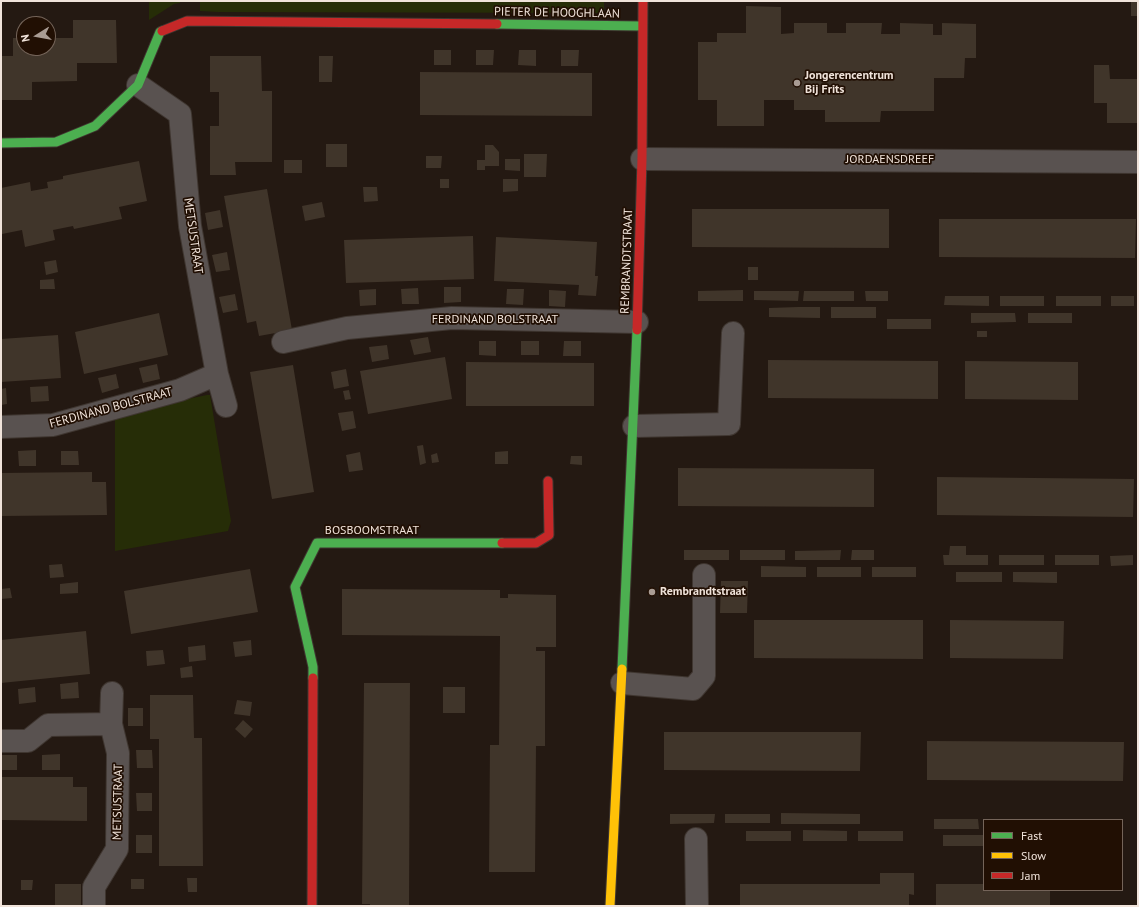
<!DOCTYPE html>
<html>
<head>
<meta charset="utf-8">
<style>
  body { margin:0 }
  #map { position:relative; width:1139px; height:907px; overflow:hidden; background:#241912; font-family:"PT Sans",sans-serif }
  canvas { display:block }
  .frame { position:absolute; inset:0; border:2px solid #f0e3da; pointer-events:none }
  .legend { position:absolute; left:983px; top:819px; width:140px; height:72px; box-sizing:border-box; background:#210f03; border:1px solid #746459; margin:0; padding:5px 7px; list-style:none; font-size:12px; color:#f0e3da }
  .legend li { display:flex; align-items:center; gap:8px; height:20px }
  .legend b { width:20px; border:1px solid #746459 }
  .north { position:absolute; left:16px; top:16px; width:40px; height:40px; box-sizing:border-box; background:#210f03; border:1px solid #746459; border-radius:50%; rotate:259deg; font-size:11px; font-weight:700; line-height:16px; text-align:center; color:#f0e3da }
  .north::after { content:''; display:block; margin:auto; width:14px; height:18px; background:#a99c94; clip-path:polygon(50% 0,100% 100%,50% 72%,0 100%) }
</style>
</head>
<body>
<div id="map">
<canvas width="1139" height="907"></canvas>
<div class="frame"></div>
<ul class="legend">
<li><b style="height:5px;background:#4caf50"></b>Fast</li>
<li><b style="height:5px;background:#ffc107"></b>Slow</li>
<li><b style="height:5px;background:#c62828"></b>Jam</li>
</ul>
<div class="north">N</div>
</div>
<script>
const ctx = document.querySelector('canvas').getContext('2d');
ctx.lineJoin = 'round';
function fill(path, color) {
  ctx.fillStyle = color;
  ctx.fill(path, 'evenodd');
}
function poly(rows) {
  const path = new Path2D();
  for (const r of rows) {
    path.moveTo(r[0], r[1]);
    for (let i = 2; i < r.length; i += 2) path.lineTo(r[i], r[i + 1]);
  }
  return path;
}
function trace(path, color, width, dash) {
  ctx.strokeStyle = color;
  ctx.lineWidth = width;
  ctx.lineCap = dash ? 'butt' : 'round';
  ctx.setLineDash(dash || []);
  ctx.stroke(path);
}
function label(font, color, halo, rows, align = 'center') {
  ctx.font = font + ' "PT Sans",sans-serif';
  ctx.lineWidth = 3.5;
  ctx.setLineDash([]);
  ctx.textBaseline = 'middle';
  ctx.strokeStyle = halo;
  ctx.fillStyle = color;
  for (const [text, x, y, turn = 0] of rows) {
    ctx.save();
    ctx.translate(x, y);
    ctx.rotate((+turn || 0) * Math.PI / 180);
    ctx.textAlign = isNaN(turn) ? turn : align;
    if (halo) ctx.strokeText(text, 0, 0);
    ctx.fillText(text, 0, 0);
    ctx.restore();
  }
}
fill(poly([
  [149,1,180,1,180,3,174,4,149,20],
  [200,1,604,1,604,13,218,12,200,11],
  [207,395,210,395,231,521,228,531,115,551,115,414]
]), '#262d07');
fill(poly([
  [1131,1,1138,1,1138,16,1131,16],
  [746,6,781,7,781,34,794,33,794,23,827,23,827,33,846,33,846,23,882,23,881,34,900,34,900,23,933,24,933,35,942,35,942,23,976,24,976,58,965,58,964,78,934,78,934,111,881,111,880,122,825,122,825,110,794,110,794,100,764,100,764,126,717,126,717,100,698,100,698,42,717,42,717,33,746,33],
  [73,20,116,20,117,63,77,63,77,81,32,82,32,100,1,100,1,56,13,56,13,38,24,38,24,48,48,48,48,38,73,38],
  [434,50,451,50,451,65,434,65],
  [476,50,494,50,493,65,476,65],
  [519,50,536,50,536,66,518,65],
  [561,50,579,50,578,66,561,66],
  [210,56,261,56,262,91,272,91,272,162,235,162,236,175,210,175,210,126,219,126,219,92,210,92],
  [319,56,333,56,332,82,319,82],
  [1094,65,1109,65,1110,79,1138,79,1138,123,1107,123,1107,103,1094,103],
  [420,72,592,73,592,116,420,115],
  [326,144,347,144,347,167,326,167],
  [485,145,493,145,499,152,499,166,485,166,485,170,477,170,477,160,485,160],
  [524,154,547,154,546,177,524,177],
  [426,156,442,156,441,168,426,168],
  [505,159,520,159,520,171,505,170],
  [284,160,302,160,302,173,284,173],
  [139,161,147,201,119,207,122,219,74,229,73,226,53,230,55,240,25,247,22,230,2,234,1,188,30,182,31,191,48,188,47,182,63,179,63,176],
  [440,179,449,179,449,188,440,188],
  [503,179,518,179,518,191,503,192],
  [363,187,377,187,378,201,364,202],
  [267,189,292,330,259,336,256,321,247,323,224,196],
  [322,202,325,217,305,221,302,206],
  [692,209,889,209,889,248,692,247],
  [220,210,223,227,208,230,205,213],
  [939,219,1136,219,1135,258,939,257],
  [473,236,474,279,346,283,344,240],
  [496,237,597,242,595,276,598,276,596,296,578,295,579,285,494,281],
  [227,252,230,270,216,272,212,255],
  [56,260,58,272,46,275,44,262],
  [748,267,758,267,758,280,748,280],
  [54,279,55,289,40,289,40,280],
  [444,287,461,287,461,302,444,303],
  [418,288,419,304,402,304,401,289],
  [376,289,376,305,360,306,359,290],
  [507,289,524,289,523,305,506,304],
  [549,290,566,291,565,307,549,306],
  [743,290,743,301,698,301,698,291],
  [754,291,799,291,798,301,754,300],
  [804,291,854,291,854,301,803,301],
  [865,291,888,291,888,301,866,301],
  [235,294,238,310,223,313,219,297],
  [945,296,989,296,989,306,944,305],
  [1000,296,1044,296,1044,306,1000,306],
  [1056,296,1101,296,1101,306,1056,306],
  [1111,296,1134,296,1134,306,1111,306],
  [798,307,820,307,820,318,769,317,769,308],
  [831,307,876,307,876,318,831,318],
  [159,313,168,355,84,374,75,332],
  [971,313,1015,313,1016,322,971,323],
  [1028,313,1072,313,1072,323,1028,323],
  [887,319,931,319,931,329,887,329],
  [977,331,987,331,987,337,977,337],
  [58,335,61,378,1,382,1,339],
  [428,337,431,352,414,355,410,340],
  [479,341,496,341,496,356,479,355],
  [521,341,539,341,539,355,521,355],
  [564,341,581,341,581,356,563,356],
  [387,345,389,359,372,362,369,347],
  [445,357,452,399,368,414,360,371],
  [768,360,938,361,938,399,768,398],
  [965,361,1078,362,1078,400,965,399],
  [466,362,594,363,594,406,466,406],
  [157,364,160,379,143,383,139,368],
  [293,365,314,492,272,499,250,372],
  [346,369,349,386,334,389,331,372],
  [116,374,119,388,102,393,98,378],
  [48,386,49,401,31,402,30,387],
  [6,388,7,404,1,405,1,389],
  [349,390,351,399,345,400,343,391],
  [353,411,356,428,342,431,338,413],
  [423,445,426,463,420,465,417,446],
  [36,450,36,466,19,466,18,451],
  [61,451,78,451,79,465,61,465],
  [508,451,508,464,495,464,495,452],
  [360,452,363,470,349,472,346,455],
  [437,453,439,462,432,463,431,455],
  [571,456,582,456,582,465,570,464],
  [678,468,874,469,874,507,678,506],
  [92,472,92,482,106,482,107,515,1,516,1,473],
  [937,477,1134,479,1133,517,937,515],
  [950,546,966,546,966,555,988,555,988,565,944,565,943,555,949,555],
  [684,550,729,550,729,560,684,560],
  [740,550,785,550,785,560,740,560],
  [841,550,840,560,795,560,795,551],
  [852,550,874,550,874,560,851,560],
  [999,555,1044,555,1044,565,999,565],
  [1055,555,1099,555,1099,565,1055,565],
  [1133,555,1133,565,1111,566,1110,556],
  [62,564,64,577,50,578,49,565],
  [761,566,806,567,806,577,761,577],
  [817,567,861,567,861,577,817,577],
  [872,567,916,567,916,577,872,577],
  [250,569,258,612,131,634,124,591],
  [956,572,1002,572,1002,582,956,582],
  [1013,572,1057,572,1057,583,1013,582],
  [721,581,748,581,747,613,720,613],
  [78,582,78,593,60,594,60,584],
  [10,588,12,598,1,599,1,589],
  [342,589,500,590,500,598,508,598,508,594,556,595,556,647,536,647,536,651,545,651,545,746,536,746,535,872,489,872,490,745,499,745,500,636,342,635],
  [754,620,923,620,923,659,754,658],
  [950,620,1064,621,1063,659,950,658],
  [86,631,90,674,1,683,1,640],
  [251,640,252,655,235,657,233,642],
  [205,645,206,660,189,662,188,647],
  [163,650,165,664,147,666,146,651],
  [192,666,193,677,181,678,180,668],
  [78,682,79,698,61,699,60,684],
  [364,683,410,683,409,906,370,906,370,904,362,904],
  [35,687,36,702,19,704,18,689],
  [443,687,465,687,465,713,443,713],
  [150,695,193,695,194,738,202,738,203,866,159,866,159,739,150,739],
  [237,700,252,702,250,716,234,714],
  [128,708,143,708,143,726,128,726],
  [243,720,253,729,245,738,235,729],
  [664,732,861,732,860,771,664,770],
  [927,741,1124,742,1123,781,927,780],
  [136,750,152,750,153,768,137,768],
  [60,754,60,770,42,770,42,755],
  [1,755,17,755,17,770,1,770],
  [1,777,73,777,73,787,87,787,87,821,1,820],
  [136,793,152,793,152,811,137,811],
  [781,813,860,814,860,824,781,824],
  [670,814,715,814,714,823,670,824],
  [725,814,770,814,770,823,725,823],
  [934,819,978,819,979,829,934,829],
  [1122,819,1123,819,1123,832,1122,832],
  [803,830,847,831,847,841,803,841],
  [746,831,791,831,791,841,746,841],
  [858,831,903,831,903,841,858,841],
  [136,835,152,835,152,853,136,853],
  [943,835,984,835,984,846,943,846],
  [880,873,914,873,914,895,909,894,909,906,740,906,740,884,880,884],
  [187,878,197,878,197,892,188,892],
  [131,879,144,879,144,889,131,889],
  [21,880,33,880,32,890,21,890],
  [55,884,81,884,81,905,55,905],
  [936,884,984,884,984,890,1050,890,1050,906,936,906]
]), '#40352a');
const street = poly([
  [138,85,180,114,190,226,217,374,226,406],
  [642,159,1138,162],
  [283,342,347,328,452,318,637,322],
  [634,426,729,424,733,333],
  [1,427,53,425,180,390,217,374],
  [622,683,693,689,704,676,704,575],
  [1,741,28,741,48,725,111,724],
  [696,839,697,906],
  [94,906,94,887,117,849,118,753,111,724,112,693]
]);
const fast = poly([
  [497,24,642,26],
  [1,143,56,142,95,126,138,85,160,32,162,31],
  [622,669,637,330],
  [313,678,313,667,295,587,317,543,502,543]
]);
const slow = poly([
  [610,906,622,669]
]);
const jam = poly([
  [162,31,187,21,497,24],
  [637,330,642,159,643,1],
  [502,543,536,543,549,535,548,481],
  [312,906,313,678]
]);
trace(street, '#3f3630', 24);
trace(fast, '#3f3630', 11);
trace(slow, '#3f3630', 11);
trace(jam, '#3f3630', 11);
trace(street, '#595250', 22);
trace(fast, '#4caf50', 9);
trace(slow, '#ffc107', 9);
trace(jam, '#c62828', 9);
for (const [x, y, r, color] of [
  [797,83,4,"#a99c94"],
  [652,592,4,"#a99c94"]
]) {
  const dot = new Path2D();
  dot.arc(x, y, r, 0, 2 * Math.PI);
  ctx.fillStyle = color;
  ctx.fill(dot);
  trace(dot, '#210f03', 1.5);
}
label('12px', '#f0e3da', '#210f03', [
  ["PIETER DE HOOGHLAAN",557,13,1],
  ["JORDAENSDREEF",890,160],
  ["METSUSTRAAT",193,236,82],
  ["REMBRANDTSTRAAT",627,261,-88],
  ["FERDINAND BOLSTRAAT",495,320],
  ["FERDINAND BOLSTRAAT",111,408,-15],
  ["BOSBOOMSTRAAT",372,531],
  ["METSUSTRAAT",118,802,-89]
]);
label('bold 12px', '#f0e3da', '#210f03', [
  ["Jongerencentrum",805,76],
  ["Bij Frits",805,90],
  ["Rembrandtstraat",660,592]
], 'left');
</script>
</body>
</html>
